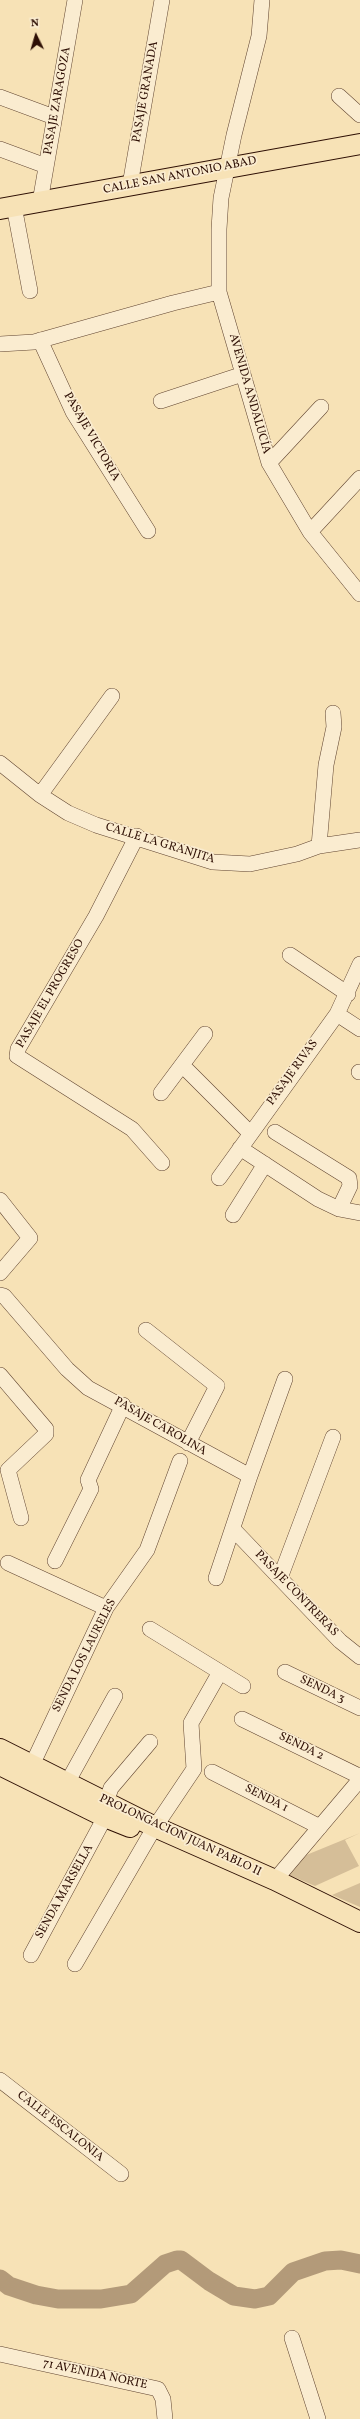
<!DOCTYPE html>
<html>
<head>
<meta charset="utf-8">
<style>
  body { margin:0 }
  #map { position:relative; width:360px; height:2419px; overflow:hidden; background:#f7e2b6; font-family:Vollkorn,serif }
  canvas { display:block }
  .north { position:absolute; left:16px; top:16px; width:40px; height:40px; -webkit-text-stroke:3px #faecd0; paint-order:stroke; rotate:355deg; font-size:11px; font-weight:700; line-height:16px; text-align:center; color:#2e0f04 }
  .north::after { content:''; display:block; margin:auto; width:14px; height:18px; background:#2e0f04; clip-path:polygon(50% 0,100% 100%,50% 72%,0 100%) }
</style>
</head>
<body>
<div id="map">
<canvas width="360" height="2419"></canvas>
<div class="north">N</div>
</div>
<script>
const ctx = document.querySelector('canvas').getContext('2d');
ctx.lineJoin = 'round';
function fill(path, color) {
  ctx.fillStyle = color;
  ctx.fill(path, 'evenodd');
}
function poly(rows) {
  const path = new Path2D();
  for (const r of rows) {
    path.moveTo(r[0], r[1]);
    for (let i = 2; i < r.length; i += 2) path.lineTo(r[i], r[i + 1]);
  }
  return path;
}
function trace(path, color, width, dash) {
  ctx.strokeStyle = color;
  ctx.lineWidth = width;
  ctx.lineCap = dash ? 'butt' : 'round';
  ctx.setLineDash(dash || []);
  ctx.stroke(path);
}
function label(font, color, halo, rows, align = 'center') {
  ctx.font = font + ' Vollkorn,serif';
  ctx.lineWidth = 3.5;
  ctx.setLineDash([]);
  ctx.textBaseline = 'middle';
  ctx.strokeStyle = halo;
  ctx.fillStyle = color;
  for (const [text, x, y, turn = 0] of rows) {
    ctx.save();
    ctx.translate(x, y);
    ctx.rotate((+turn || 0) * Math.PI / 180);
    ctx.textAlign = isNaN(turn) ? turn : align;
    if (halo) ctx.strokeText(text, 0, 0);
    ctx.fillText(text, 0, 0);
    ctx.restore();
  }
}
fill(poly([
  [360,1833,345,1840,359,1866,315,1886,287,1874,299,1858],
  [360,1883,360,1907,332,1895]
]), '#d5be98');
trace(poly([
  [0,2279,9,2286,36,2295,58,2299,101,2299,131,2294,165,2264,177,2260,181,2260,209,2281,234,2296,255,2299,269,2296,293,2272,325,2261,341,2260,360,2264]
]), '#b39a79', 19);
const minor = poly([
  [262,0,259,36,234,135,221,198,219,229,219,292,269,463,310,532,360,594],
  [339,96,360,115],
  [0,97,54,117],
  [0,149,46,166],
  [130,185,162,0],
  [40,202,75,0],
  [14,206,30,291],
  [40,340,73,412,148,531],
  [0,344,34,342,173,303,219,292],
  [161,401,243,374],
  [269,463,321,407],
  [310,532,360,478],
  [0,763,40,795,68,813,96,825,213,862,250,864,297,854,319,846,360,840],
  [40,795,112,696],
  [137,836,96,916,18,1049,17,1056,132,1129,162,1163],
  [319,846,326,765,334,727,333,713],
  [290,955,348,994],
  [337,1014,360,1029],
  [182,1065,250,1133],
  [359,1072,360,1072],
  [161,1093,205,1034],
  [275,1132,349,1178,350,1186,339,1209],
  [240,1148,318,1199,339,1209,360,1213],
  [219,1178,337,1014,360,964],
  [0,1200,30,1238,0,1273],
  [233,1215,265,1164],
  [0,1295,4,1296,67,1369,88,1388,250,1476,216,1578],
  [146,1330,217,1386,188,1443],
  [0,1375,46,1429,46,1434,8,1470,21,1518],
  [250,1476,285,1379],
  [233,1529,340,1641,360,1657],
  [55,1561,91,1489,88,1480,123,1405],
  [8,1563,106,1608],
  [280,1578,333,1437],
  [150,1629,243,1686],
  [285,1672,360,1708],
  [242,1719,359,1776],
  [32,1765,106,1608,147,1550,180,1461],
  [212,1772,320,1827],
  [67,1783,115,1696],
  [106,1802,111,1788,150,1742],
  [155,1827,194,1769,191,1723,220,1672],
  [275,1880,357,1783,360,1775],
  [31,1955,105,1817],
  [75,1964,150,1835],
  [0,2080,121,2174],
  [292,2338,318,2419],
  [0,2354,158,2389,163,2399,165,2419]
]);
const major = poly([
  [0,209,360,144],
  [0,1749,155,1827,275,1880,360,1922],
  [0,1765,105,1817,130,1827]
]);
trace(minor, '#604430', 16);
trace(major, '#2e0f04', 22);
trace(minor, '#faecd0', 15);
trace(major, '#f7e2b6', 20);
label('12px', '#2e0f04', '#faecd0', [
  ["PASAJE GRANADA",146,92,-80],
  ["PASAJE ZARAGOZA",58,101,-80],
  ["CALLE SAN ANTONIO ABAD",180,176,-11],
  ["AVENIDA ANDALUCÍA",249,394,74],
  ["PASAJE VICTORIA",91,437,60],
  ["CALLE LA GRANJITA",160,844,17],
  ["PASAJE EL PROGRESO",51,994,-60],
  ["PASAJE RIVAS",293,1073,-54],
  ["PASAJE CAROLINA",160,1427,30],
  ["PASAJE CONTRERAS",296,1594,46],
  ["SENDA LOS LAURELES",85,1656,-63],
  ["SENDA 3",322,1690,26],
  ["SENDA 2",301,1747,26],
  ["SENDA 1",266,1799,27],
  ["PROLONGACION JUAN PABLO II",180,1836,25],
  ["SENDA MARSELLA",65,1892,-61],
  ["CALLE ESCALONIA",60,2127,38],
  ["71 AVENIDA NORTE",95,2375,12]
]);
</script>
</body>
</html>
